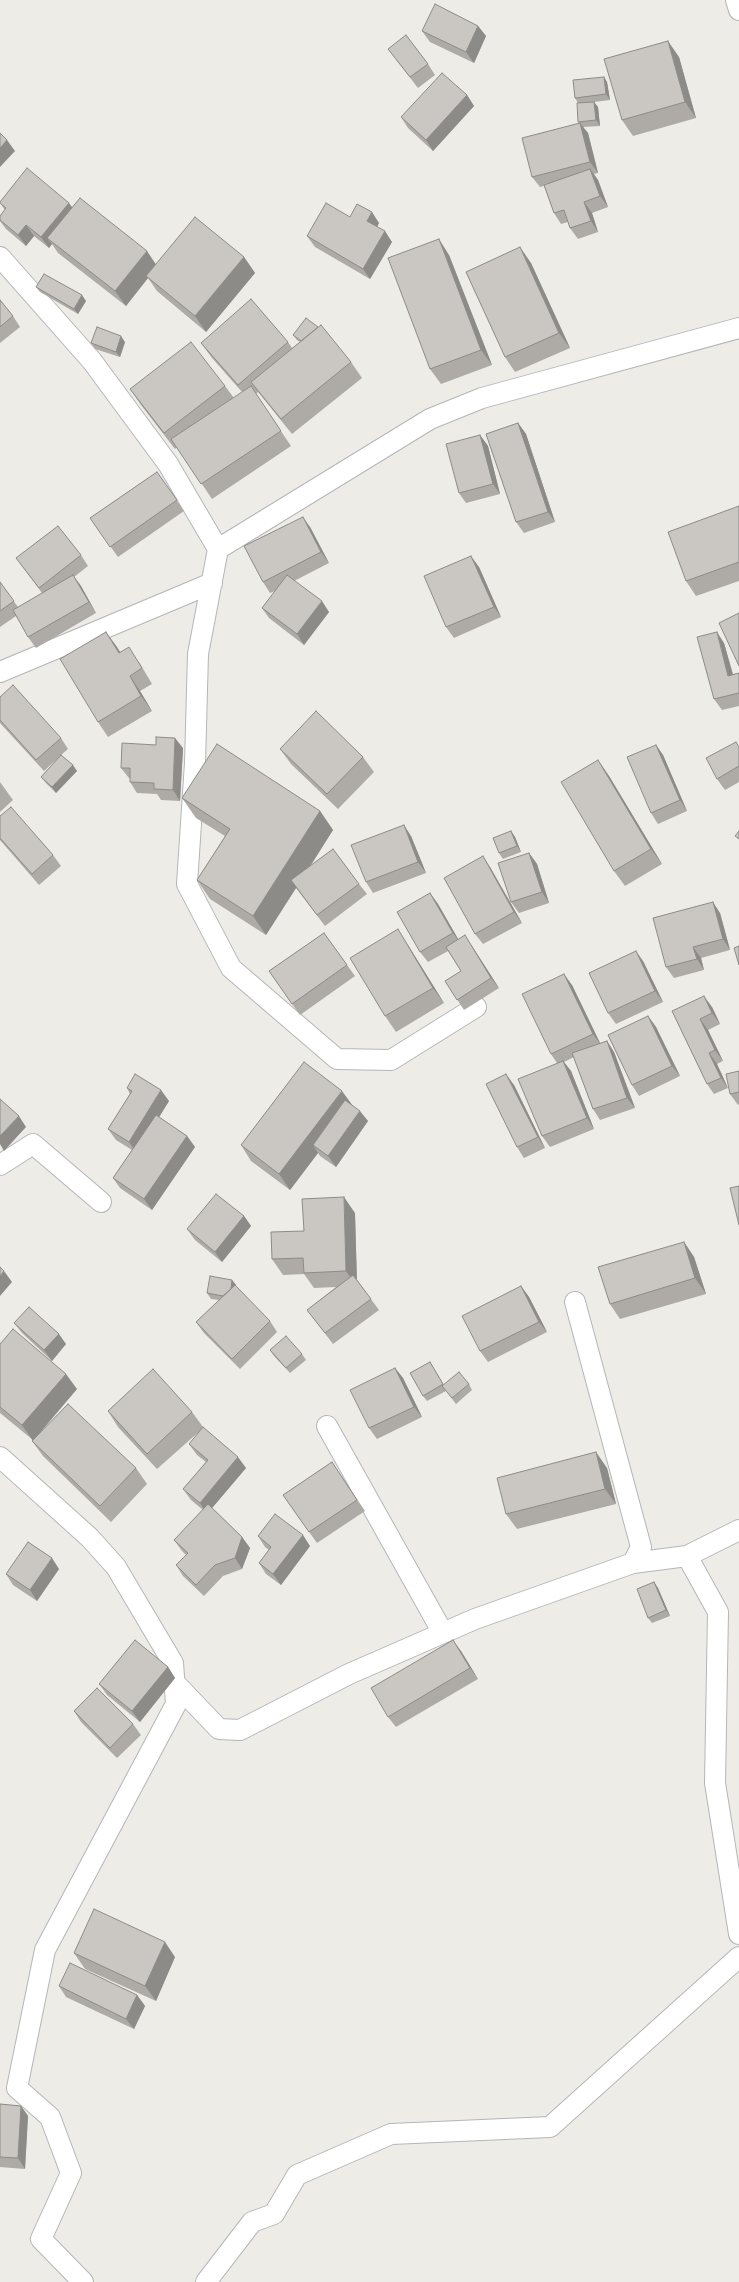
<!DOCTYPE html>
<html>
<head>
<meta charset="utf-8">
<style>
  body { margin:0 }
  canvas { display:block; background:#eeece6 }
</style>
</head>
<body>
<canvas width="739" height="2282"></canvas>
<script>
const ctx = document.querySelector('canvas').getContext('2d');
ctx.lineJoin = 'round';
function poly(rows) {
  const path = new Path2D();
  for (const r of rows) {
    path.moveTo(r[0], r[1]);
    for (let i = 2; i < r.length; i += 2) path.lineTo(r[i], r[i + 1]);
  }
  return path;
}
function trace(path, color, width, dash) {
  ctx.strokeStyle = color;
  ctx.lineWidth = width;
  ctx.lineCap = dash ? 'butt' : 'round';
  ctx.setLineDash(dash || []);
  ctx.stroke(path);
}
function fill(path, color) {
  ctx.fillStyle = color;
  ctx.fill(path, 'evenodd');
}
const minor = poly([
  [736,0,739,10],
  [0,257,92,361,168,464,218,549,198,654,195,763,187,884,231,968,337,1059,391,1060,476,1007],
  [218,549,430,419,482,398,739,328],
  [0,672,212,583],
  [0,1165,33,1144,101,1202],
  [327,1426,443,1633],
  [0,1457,90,1538,116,1567,173,1663,176,1704,45,1950,17,2088,50,2117,71,2173,41,2239,83,2282],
  [687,1556,718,1612,715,1783,739,1934],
  [633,1563,687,1556,739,1530],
  [174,1682,219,1729,240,1730,349,1674,475,1619,633,1563,641,1547,575,1302],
  [206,2282,252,2222,274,2214,297,2175,391,2134,550,2127,739,1957]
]);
trace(minor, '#b3b6b9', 22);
trace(minor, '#fff', 20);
fill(poly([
  [478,26,486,36,474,63,430,42,422,31],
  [388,49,428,64,435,75,418,88],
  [679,57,696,118,633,136,622,120],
  [604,77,607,82,610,100,594,102,598,107,600,126,583,127,588,133,598,173,594,174,598,180,608,207,592,213,598,232,578,239,570,228,568,222,561,224,554,213,544,186,540,187,532,177,579,123,578,122,578,103,575,98],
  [467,95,474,106,433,151,408,128,401,117],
  [0,203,72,207,156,264,244,257,255,273,206,332,157,291,148,278,126,306,58,253,52,244,49,248,34,236,26,246,6,229,0,221,0,216,5,210],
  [350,217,379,223,377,227,392,242,370,279,315,247,307,236],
  [449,255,492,365,441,384,430,369],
  [531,263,570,348,515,372,505,357],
  [36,287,86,301,78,314,40,292],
  [0,300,13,316,20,327,0,343],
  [293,335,351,362,362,378,292,434,258,392,256,394,291,446,212,499,177,447,175,449,141,405,130,389,225,386,234,398,242,392,212,358,201,343,288,342,292,348,300,342,297,340],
  [125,342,120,357,95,349,91,343],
  [518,423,526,434,555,522,524,533,516,522],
  [480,435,488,446,500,494,466,503,459,493],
  [157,472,184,511,118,557,90,518],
  [739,506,739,581,696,596,686,581],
  [310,527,329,563,294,581,329,612,304,645,269,618,262,608,275,591,270,593,263,582],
  [81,555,88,566,74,577,81,586,96,613,36,648,28,637,16,616,0,627,0,582,18,607,42,593,16,558],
  [479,567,501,617,454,638,446,627],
  [106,632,120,652,139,662,152,684,140,691,152,711,108,737,98,722],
  [724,643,733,674,739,673,739,706,722,710,714,699],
  [0,697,61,738,68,749,61,755,77,771,56,793,45,782,41,777,58,758,44,771,0,723],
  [656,745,663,755,687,811,658,824,651,813],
  [739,746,739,782,725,790,717,779],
  [183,748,180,801,161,800,157,794,137,793,130,782,130,778,129,778,121,768],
  [280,749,363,757,374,772,338,809,291,764],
  [598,760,609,776,662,864,625,886,614,871],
  [0,782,13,800,0,812],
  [182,798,320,811,333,830,310,867,359,884,367,894,325,926,296,888,266,935,210,899,197,880,225,836,196,818],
  [0,816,53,855,61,866,39,885,0,840],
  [511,831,515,837,521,852,503,859,499,853],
  [411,836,426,873,373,893,366,882],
  [529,853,537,864,549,903,519,913,511,902],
  [490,867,522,923,483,944,475,934],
  [430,893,438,904,458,939,472,946,499,988,464,1010,445,981,461,971,448,951,428,962,420,952],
  [720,913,730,950,701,958,704,970,674,978,666,967],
  [324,933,355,976,300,1015,269,971],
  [408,945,444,1003,396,1032,385,1016],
  [643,961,663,1002,616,1024,608,1013],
  [572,985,600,1043,607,1041,614,1052,635,1108,600,1120,593,1109,574,1057,564,1062,571,1071,594,1129,550,1147,542,1136,557,1063,551,1054],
  [712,1007,720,1024,708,1030,723,1061,717,1064,728,1088,714,1094,707,1084,672,1011],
  [648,1016,656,1027,680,1076,639,1096,632,1085],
  [739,1071,739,1104,738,1105,730,1094],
  [514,1085,545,1148,524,1158,517,1147],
  [127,1088,169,1101,159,1117,187,1136,195,1147,152,1210,120,1188,113,1178,132,1150,116,1140,108,1129,130,1094],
  [352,1105,368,1121,336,1167,320,1156,318,1153,290,1190,251,1161,241,1145],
  [355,1213,357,1280,379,1310,333,1344,307,1310,336,1287,314,1288,304,1274,283,1275,272,1259,304,1231],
  [244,1216,251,1226,222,1262,195,1240,187,1229],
  [684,1242,694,1257,706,1294,620,1319,610,1304],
  [232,1280,236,1285,236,1287,270,1321,277,1332,240,1369,204,1333,196,1322,219,1300,211,1299,207,1293],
  [521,1286,529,1297,547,1332,488,1362,480,1351],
  [14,1323,66,1344,52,1361,22,1333],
  [0,1344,77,1389,40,1432,136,1468,147,1484,111,1522,43,1456,32,1441,33,1440,0,1413],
  [270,1350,302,1354,306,1360,290,1373,274,1356],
  [430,1362,444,1385,469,1384,472,1390,456,1404,446,1391,427,1401,423,1396],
  [395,1368,403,1378,422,1417,377,1439,369,1428],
  [108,1411,192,1412,203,1427,246,1468,212,1508,242,1537,250,1548,242,1569,223,1576,204,1596,183,1576,176,1565,186,1555,182,1551,174,1540,203,1510,191,1500,183,1489,206,1462,197,1455,189,1444,202,1429,157,1469,118,1427],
  [332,1462,365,1511,317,1543,283,1495],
  [607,1468,616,1504,517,1529,506,1514],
  [258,1536,310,1546,281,1585,266,1574,259,1563,269,1550,265,1547],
  [59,1569,37,1601,13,1585,6,1574],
  [654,1582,658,1588,670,1616,652,1623,648,1618],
  [461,1651,478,1679,396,1727,388,1717],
  [168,1667,175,1678,140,1722,107,1695,99,1684],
  [74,1711,133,1724,141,1735,117,1758,81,1722],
  [74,1953,175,1957,156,2001,85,1969],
  [59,1986,137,1995,145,2006,134,2029,66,1997],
  [0,2104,21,2106,28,2116,25,2169,0,2167]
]), '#aeaba7');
fill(poly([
  [478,26,486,36,474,63,466,52],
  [668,41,679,57,696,118,685,102],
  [604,77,607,82,610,100,606,94],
  [467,95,474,106,433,151,426,140],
  [594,102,598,107,600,126,596,120],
  [580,123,588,133,598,173,590,162],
  [7,140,15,151,0,167,0,148],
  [590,169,598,180,608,207,600,196],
  [584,202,592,213,598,232,591,221],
  [69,203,77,214,47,238,52,244,49,248,41,237],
  [372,212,379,223,374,232,367,221],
  [26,225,34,236,26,246,18,235],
  [385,231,392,242,370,279,363,269],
  [439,239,449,255,492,365,481,350],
  [520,247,531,263,570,348,559,333],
  [147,251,157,266,146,276,148,278,126,306,115,291],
  [244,257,255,273,206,332,195,316],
  [82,295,86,301,78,314,74,309],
  [121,336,125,342,120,357,116,352],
  [518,423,526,434,555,522,548,512],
  [480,435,488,446,500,494,493,484],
  [303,517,310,527,329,563,321,552],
  [471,556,479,567,501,617,494,607],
  [73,575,81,586,96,613,89,602],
  [322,601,329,612,304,645,297,634],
  [106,632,117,647,130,668,119,653],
  [717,632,724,643,736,686,728,676],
  [130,676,140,691,152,711,141,696],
  [175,738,183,748,180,801,173,790],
  [656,745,663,755,687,811,680,800],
  [598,760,609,776,662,864,651,849],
  [73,765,77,771,56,793,52,787],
  [320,811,333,830,266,935,253,916],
  [404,825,411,836,426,873,418,862],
  [511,831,515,837,521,852,517,846],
  [529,853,537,864,549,903,542,892],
  [483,856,490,867,522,923,514,912],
  [430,893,438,904,461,944,453,933],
  [713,902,720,913,730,950,723,939],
  [398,929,408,945,444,1003,433,988],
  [465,935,472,946,499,988,491,978],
  [693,947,701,958,704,970,697,959],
  [636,951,643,961,663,1002,655,991],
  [564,974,572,985,601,1045,593,1034],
  [704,996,712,1007,720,1024,712,1013],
  [648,1016,656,1027,680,1076,672,1066],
  [700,1019,708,1030,723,1061,715,1050],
  [607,1041,614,1052,635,1108,627,1098],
  [709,1053,717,1064,728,1088,721,1078],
  [563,1061,571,1071,594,1129,587,1118],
  [506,1074,514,1085,545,1148,538,1137],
  [161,1090,169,1101,137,1153,129,1142],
  [342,1091,353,1106,313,1145,318,1153,290,1190,279,1174],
  [360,1111,368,1121,336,1167,328,1156],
  [19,1116,26,1127,4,1151,0,1144,0,1136],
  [187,1136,195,1147,152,1210,144,1199],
  [344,1197,355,1213,357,1287,346,1271],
  [244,1216,251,1226,222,1262,215,1252],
  [684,1242,694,1257,706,1294,695,1278],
  [4,1271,12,1282,0,1296,0,1276],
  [232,1280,236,1285,233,1303,229,1298],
  [521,1286,529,1297,547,1332,539,1322],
  [59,1334,66,1344,52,1361,44,1350],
  [395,1368,403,1378,422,1417,414,1407],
  [66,1374,77,1389,33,1441,22,1425],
  [596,1452,607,1468,616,1504,605,1489],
  [238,1457,246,1468,207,1514,200,1503],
  [303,1535,310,1546,281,1585,273,1574],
  [242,1537,250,1548,242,1569,235,1558],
  [52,1558,59,1569,37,1601,30,1590],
  [654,1582,658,1588,670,1616,666,1610],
  [453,1640,461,1651,478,1679,470,1668],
  [168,1667,175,1678,140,1722,132,1711],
  [165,1942,175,1957,156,2001,145,1986],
  [137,1995,145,2006,134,2029,126,2019],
  [21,2106,28,2116,25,2169,18,2158]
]), '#8d8b88');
const building = poly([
  [435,4,478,26,466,52,422,31,435,4],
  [406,35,428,64,410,77,388,49,406,35],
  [668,41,685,102,622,120,604,59,668,41],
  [442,73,467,95,426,140,401,117,442,73],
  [604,77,606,94,575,98,573,80,604,77],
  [594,102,596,120,578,122,577,103,594,102],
  [580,123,590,162,532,177,522,138,580,123],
  [0,133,7,140,0,148,0,133],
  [27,168,69,203,41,237,26,225,18,235,0,220,0,216,6,208,0,203,0,202,27,168],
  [590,169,600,196,584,202,591,221,570,228,564,210,554,213,544,185,590,169],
  [80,198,147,251,115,291,47,238,80,198],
  [326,203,350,217,357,204,372,212,367,221,385,231,363,269,307,236,326,203],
  [195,217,244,257,195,316,146,276,195,217],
  [439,239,481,350,430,369,388,258,439,239],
  [520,247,559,333,505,357,466,272,520,247],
  [44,274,82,295,74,309,36,287,44,274],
  [251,299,288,342,238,385,201,343,251,299],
  [0,300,13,316,0,327,0,300],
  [306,318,318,327,301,341,293,335,306,318],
  [321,325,351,362,281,419,251,382,321,325],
  [97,327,121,336,116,352,91,343,97,327],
  [191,342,225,386,164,433,130,389,191,342],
  [251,386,281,431,201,484,171,439,251,386],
  [518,423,548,512,516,522,486,434,518,423],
  [480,435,493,484,459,493,446,444,480,435],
  [157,472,177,500,110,547,90,518,157,472],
  [739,506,739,562,686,581,668,532,739,506],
  [303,517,321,552,263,582,244,546,303,517],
  [58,526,81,555,39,588,16,558,58,526],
  [471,556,494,607,446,627,424,576,471,556],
  [73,575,89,602,28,637,13,610,73,575],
  [287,575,322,601,297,634,262,608,287,575],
  [0,582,14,601,0,611,0,582],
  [739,613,739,666,719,623,739,613],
  [106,632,119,653,129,647,142,668,130,676,141,696,98,722,60,659,106,632],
  [717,632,728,676,739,673,739,693,714,699,697,637,717,632],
  [13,685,61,738,36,760,0,720,0,697,13,685],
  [316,711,363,757,327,794,280,749,316,711],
  [156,737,175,738,173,790,154,789,154,783,130,782,130,768,121,768,122,743,156,745,156,737],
  [736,742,739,747,739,766,717,779,706,758,736,742],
  [217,744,320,811,253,916,197,880,230,829,182,798,217,744],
  [656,745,680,800,651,813,627,757,656,745],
  [61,755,73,765,52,787,41,777,61,755],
  [598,760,651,849,614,871,561,782,598,760],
  [11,807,53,855,32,874,0,838,0,816,11,807],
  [404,825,418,862,366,882,351,845,404,825],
  [511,831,517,846,499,853,493,838,511,831],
  [739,831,739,839,735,836,739,831],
  [333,849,359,884,317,915,291,880,333,849],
  [529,853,542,892,511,902,498,863,529,853],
  [483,856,514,912,475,934,444,878,483,856],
  [430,893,453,933,420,952,397,912,430,893],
  [713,902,723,939,693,947,697,959,666,967,653,918,713,902],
  [398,929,433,988,385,1016,350,958,398,929],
  [324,933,347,965,292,1004,269,971,324,933],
  [465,935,491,978,457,1000,445,981,461,971,446,947,465,935],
  [739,946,739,965,734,948,739,946],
  [636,951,655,991,608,1013,589,973,636,951],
  [564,974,593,1034,551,1054,522,994,564,974],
  [704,996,712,1013,700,1019,715,1050,709,1053,721,1078,707,1084,672,1011,704,996],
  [648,1016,672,1066,632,1085,608,1035,648,1016],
  [607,1041,627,1098,593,1109,572,1053,607,1041],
  [563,1061,587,1118,542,1136,518,1079,563,1061],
  [304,1062,342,1091,279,1174,241,1145,304,1062],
  [739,1071,739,1092,730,1094,726,1074,739,1071],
  [135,1074,161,1090,129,1142,108,1129,132,1091,127,1088,135,1074],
  [506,1074,538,1137,517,1147,486,1084,506,1074],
  [0,1099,19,1116,0,1136,0,1099],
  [345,1100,360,1111,328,1156,313,1145,345,1100],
  [156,1115,187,1136,144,1199,113,1178,156,1115],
  [739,1186,739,1225,730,1188,739,1186],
  [216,1194,244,1216,215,1252,187,1229,216,1194],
  [344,1197,346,1271,304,1273,303,1258,272,1259,271,1232,304,1231,302,1199,344,1197],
  [684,1242,695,1278,610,1304,598,1267,684,1242],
  [0,1267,4,1271,0,1276,0,1267],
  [353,1275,371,1299,325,1333,307,1310,353,1275],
  [210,1276,232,1280,231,1289,223,1296,207,1293,210,1276],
  [235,1285,270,1321,232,1359,196,1322,235,1285],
  [521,1286,539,1322,480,1351,462,1316,521,1286],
  [29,1307,59,1334,44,1350,14,1323,29,1307],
  [13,1329,66,1374,22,1425,0,1407,0,1344,13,1329],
  [286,1336,302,1354,286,1368,270,1350,286,1336],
  [430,1362,443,1384,423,1396,410,1373,430,1362],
  [395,1368,414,1407,369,1428,350,1390,395,1368],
  [153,1369,192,1412,147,1454,108,1411,153,1369],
  [459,1372,469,1384,452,1398,442,1386,459,1372],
  [68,1404,136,1468,100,1506,32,1441,68,1404],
  [203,1427,238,1457,200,1503,183,1489,208,1460,189,1444,203,1427],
  [596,1452,605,1489,506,1514,497,1478,596,1452],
  [332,1462,357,1500,309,1532,283,1495,332,1462],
  [208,1504,242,1537,235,1558,215,1565,196,1585,176,1565,188,1553,174,1540,208,1504],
  [275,1514,303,1535,273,1574,259,1563,271,1547,258,1536,275,1514],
  [28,1542,52,1558,30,1590,6,1574,28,1542],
  [654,1582,666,1610,648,1618,637,1589,654,1582],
  [135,1640,168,1667,132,1711,99,1684,135,1640],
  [453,1640,470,1668,388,1717,371,1688,453,1640],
  [97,1688,133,1724,110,1748,74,1711,97,1688],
  [94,1909,165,1942,145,1986,74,1953,94,1909],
  [70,1963,137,1995,126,2019,59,1986,70,1963],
  [0,2104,21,2106,18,2158,0,2157,0,2104]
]);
fill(building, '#cac7c2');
trace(building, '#8d8b88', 1);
</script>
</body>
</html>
